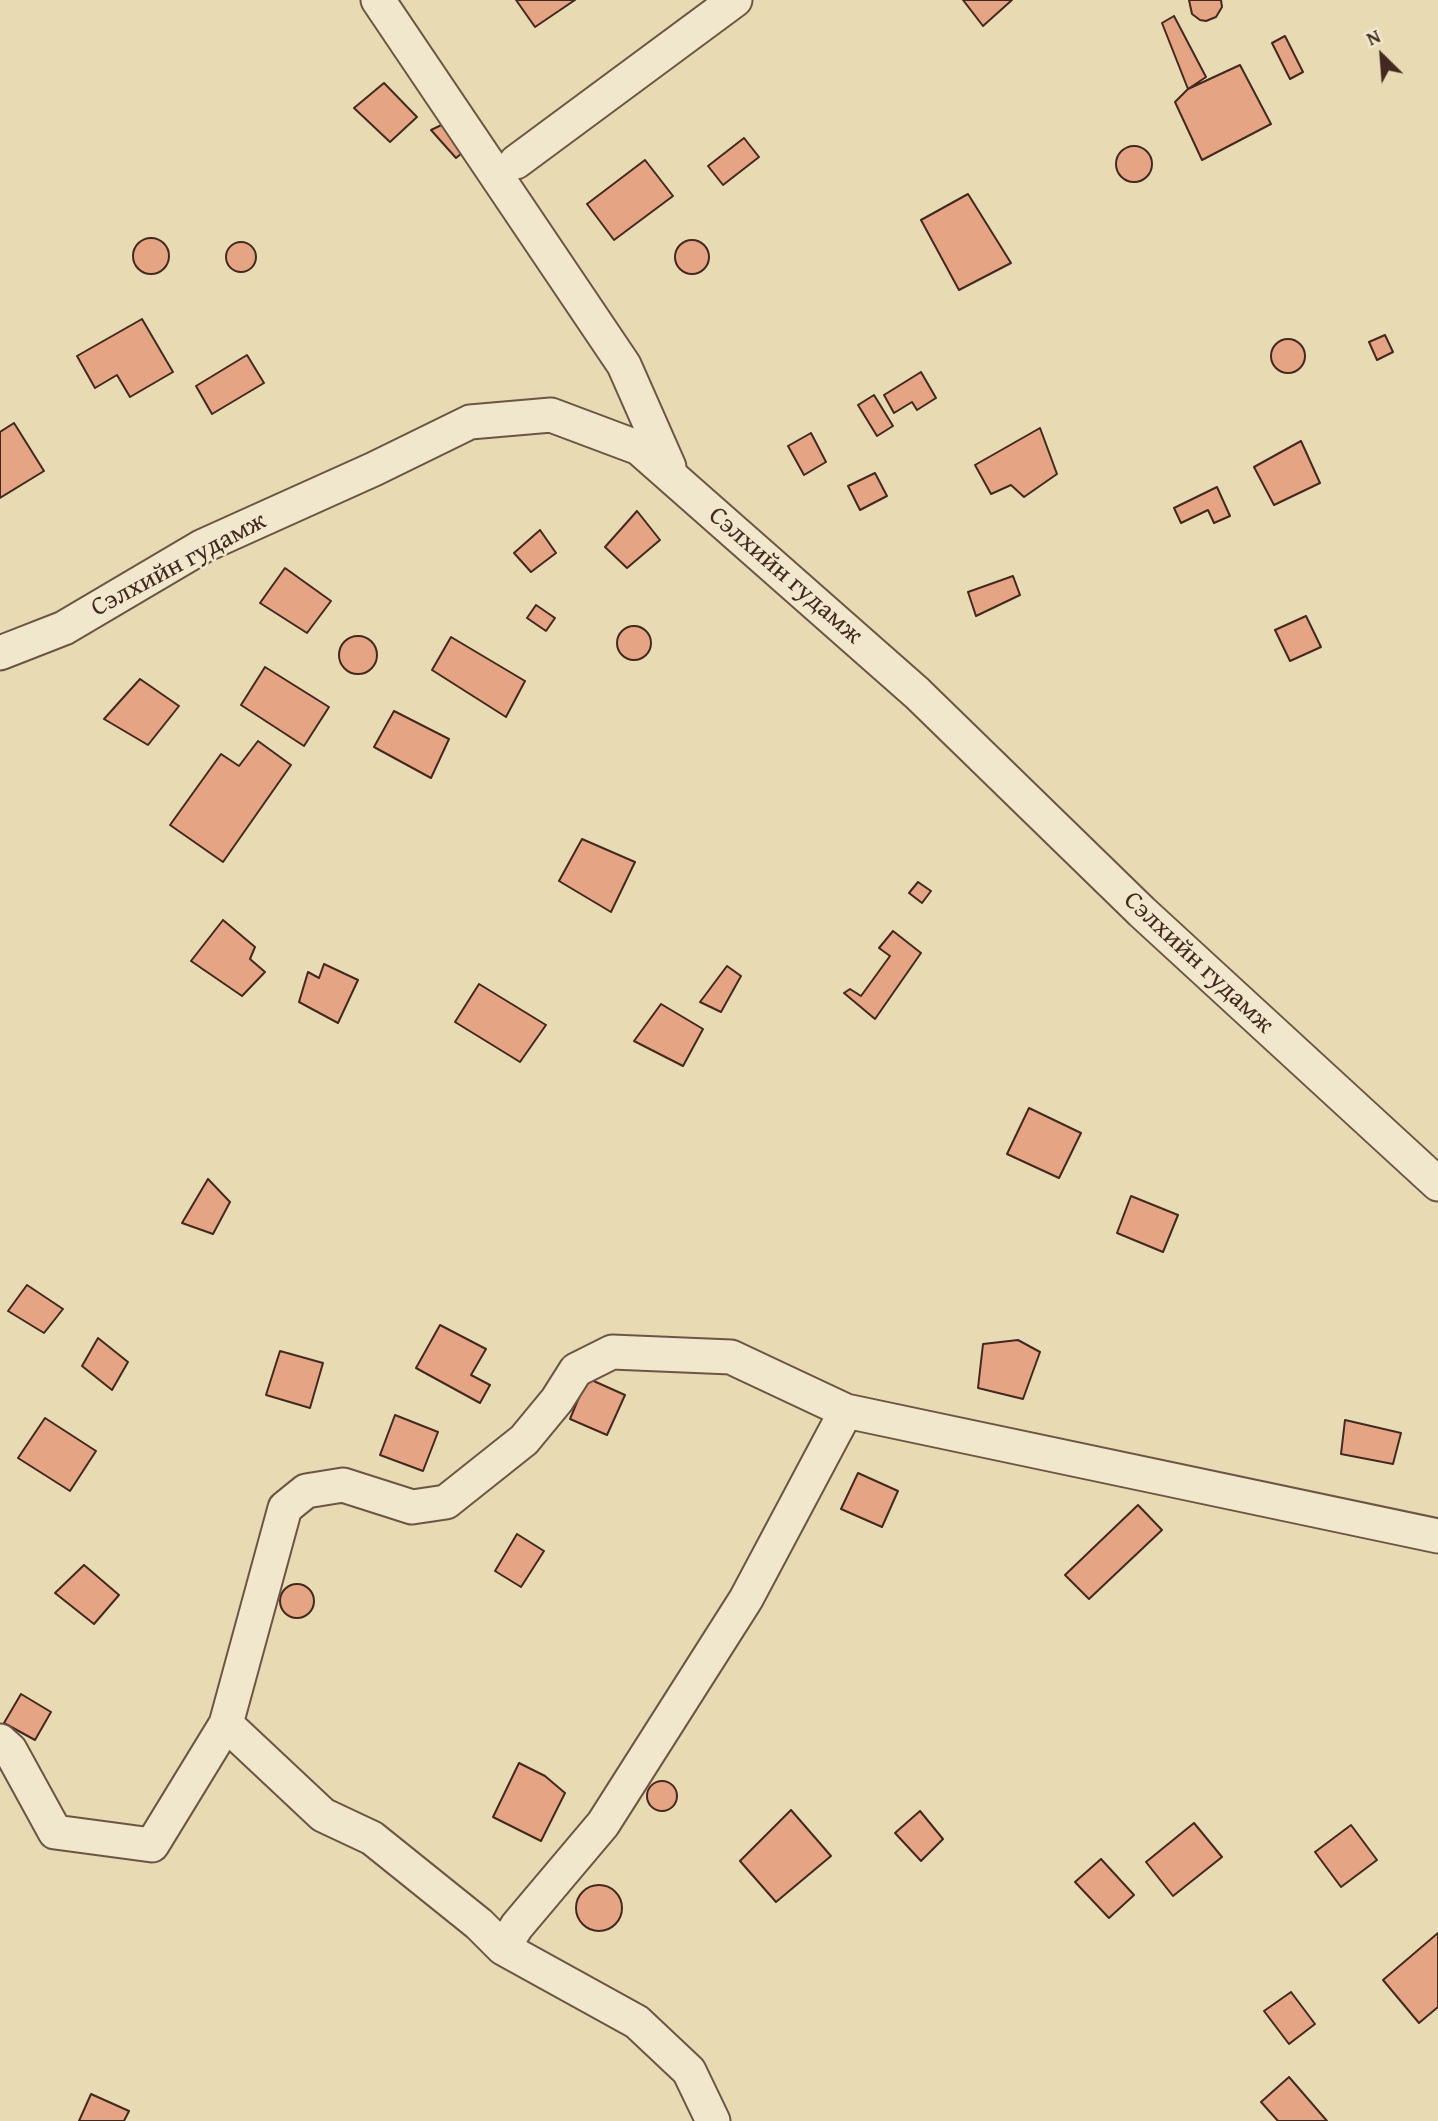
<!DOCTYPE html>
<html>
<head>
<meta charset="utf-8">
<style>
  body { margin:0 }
  #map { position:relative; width:1438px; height:2121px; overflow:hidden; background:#e8dab2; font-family:"Gentium Book Plus",serif }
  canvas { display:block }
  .north { position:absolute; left:1347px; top:21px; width:70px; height:70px; -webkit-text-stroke:5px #f0e7cd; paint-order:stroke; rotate:335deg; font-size:19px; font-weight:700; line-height:28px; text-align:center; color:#43291f }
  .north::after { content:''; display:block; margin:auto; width:24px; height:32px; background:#43291f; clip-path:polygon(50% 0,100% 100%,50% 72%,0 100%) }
</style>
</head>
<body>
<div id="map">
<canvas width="1438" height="2121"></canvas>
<div class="north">N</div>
</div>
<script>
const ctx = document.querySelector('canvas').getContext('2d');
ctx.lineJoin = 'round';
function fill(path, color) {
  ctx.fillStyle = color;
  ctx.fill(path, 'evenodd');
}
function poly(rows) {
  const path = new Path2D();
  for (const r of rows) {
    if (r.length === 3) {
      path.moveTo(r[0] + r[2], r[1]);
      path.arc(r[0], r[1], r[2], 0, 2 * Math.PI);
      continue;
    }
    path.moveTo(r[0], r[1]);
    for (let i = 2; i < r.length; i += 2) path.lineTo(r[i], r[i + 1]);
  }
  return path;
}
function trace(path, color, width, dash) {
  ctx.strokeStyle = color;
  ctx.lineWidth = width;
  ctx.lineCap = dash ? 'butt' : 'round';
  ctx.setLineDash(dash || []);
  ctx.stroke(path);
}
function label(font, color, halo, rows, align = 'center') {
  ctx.font = font + ' "Gentium Book Plus",serif';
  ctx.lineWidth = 5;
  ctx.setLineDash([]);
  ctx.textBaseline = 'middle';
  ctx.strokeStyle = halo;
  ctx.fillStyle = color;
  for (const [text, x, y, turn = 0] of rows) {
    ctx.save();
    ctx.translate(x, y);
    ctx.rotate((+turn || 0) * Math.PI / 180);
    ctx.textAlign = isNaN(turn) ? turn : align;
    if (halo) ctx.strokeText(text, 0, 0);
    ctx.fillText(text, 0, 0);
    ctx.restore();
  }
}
const building = poly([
  [516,0,575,0,535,27,516,0],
  [963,0,1012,0,983,26,963,0],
  [1189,0,1221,0,1222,7,1216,17,1206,21,1200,20,1192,14,1189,0],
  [1174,16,1206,77,1188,89,1162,23,1174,16],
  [1285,36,1303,72,1290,79,1272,43,1285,36],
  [1240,65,1271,124,1202,160,1175,102,1188,89,1240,65],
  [384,83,417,117,390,142,354,108,384,83],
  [454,119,473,144,456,158,431,130,454,119],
  [744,138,759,157,723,185,708,166,744,138],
  [1134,164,18],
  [645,160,673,196,614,240,587,204,645,160],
  [968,194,1011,263,959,290,921,220,968,194],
  [151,256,18],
  [692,257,17],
  [241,257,15],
  [142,319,173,372,130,397,117,375,95,388,77,356,142,319],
  [1385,335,1393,352,1377,360,1369,342,1385,335],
  [1288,356,17],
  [247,355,264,383,212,414,196,386,247,355],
  [921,372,936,398,917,410,912,402,894,413,884,395,921,372],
  [874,395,893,426,877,436,858,405,874,395],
  [14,423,44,471,0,498,0,432,14,423],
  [1040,428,1057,474,1024,497,1011,485,991,494,975,465,1040,428],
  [811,433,826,462,804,475,788,446,811,433],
  [1301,441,1320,483,1274,505,1254,467,1301,441],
  [875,473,887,496,860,510,848,486,875,473],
  [1217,487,1230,516,1214,523,1208,510,1181,523,1174,508,1217,487],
  [637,511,660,540,627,568,605,547,637,511],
  [540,530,556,553,531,572,514,553,540,530],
  [285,568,331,601,307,633,260,603,285,568],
  [1013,576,1020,595,976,616,968,592,1013,576],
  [536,605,555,618,546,631,527,618,536,605],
  [1306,616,1321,647,1290,661,1275,630,1306,616],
  [634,643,17],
  [358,655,19],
  [451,637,525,681,506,717,432,670,451,637],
  [265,667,329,707,304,746,241,705,265,667],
  [140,679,179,706,148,745,104,719,140,679],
  [394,711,449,739,431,778,374,747,394,711],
  [258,741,291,765,223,862,170,825,221,754,239,766,258,741],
  [582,839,635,862,611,912,559,881,582,839],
  [918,882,931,891,922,903,909,893,918,882],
  [223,920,255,947,250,959,265,972,242,996,191,961,223,920],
  [893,931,921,953,875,1019,844,993,850,989,861,996,890,956,879,948,893,931],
  [324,964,358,980,338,1023,299,1002,308,972,319,978,324,964],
  [727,966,741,976,721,1012,700,1002,727,966],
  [479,984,546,1025,520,1062,455,1022,479,984],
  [661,1004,703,1029,683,1066,634,1041,661,1004],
  [1029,1108,1081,1133,1059,1178,1007,1154,1029,1108],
  [208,1179,230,1202,213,1234,182,1223,208,1179],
  [1131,1196,1178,1215,1163,1252,1117,1233,1131,1196],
  [27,1285,63,1309,44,1333,8,1311,27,1285],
  [440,1325,486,1349,471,1375,490,1385,480,1403,416,1368,440,1325],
  [98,1338,128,1362,112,1390,82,1366,98,1338],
  [1018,1340,1040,1352,1023,1399,978,1388,983,1344,1018,1340],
  [280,1351,323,1363,310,1408,266,1395,280,1351],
  [587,1378,625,1395,607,1435,570,1419,587,1378],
  [395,1415,438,1432,423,1471,380,1455,395,1415],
  [45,1418,96,1451,70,1491,18,1458,45,1418],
  [1345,1420,1401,1433,1393,1464,1341,1454,1345,1420],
  [858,1473,898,1491,882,1527,841,1509,858,1473],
  [1138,1505,1162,1530,1089,1599,1065,1575,1138,1505],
  [517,1534,544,1551,521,1587,495,1571,517,1534],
  [84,1565,119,1595,94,1624,55,1593,84,1565],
  [297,1601,17],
  [21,1694,51,1712,35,1740,4,1723,21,1694],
  [519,1763,545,1776,565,1793,541,1841,493,1817,519,1763],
  [662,1796,15],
  [791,1810,831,1856,776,1902,740,1861,791,1810],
  [920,1811,943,1839,921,1861,895,1833,920,1811],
  [1194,1823,1222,1857,1173,1896,1146,1862,1194,1823],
  [1351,1825,1377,1860,1341,1887,1315,1852,1351,1825],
  [1101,1859,1134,1895,1109,1918,1075,1882,1101,1859],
  [599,1908,23],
  [1438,1933,1438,2007,1419,2023,1383,1980,1438,1933],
  [1291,1992,1315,2024,1289,2044,1264,2011,1291,1992],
  [1289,2077,1327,2121,1278,2121,1261,2102,1289,2077],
  [91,2094,129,2111,124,2121,79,2121,91,2094]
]);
fill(building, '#e5a584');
trace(building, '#43291f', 2);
const street = poly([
  [378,0,624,365,669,467],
  [516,162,735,0],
  [0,653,64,628,203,546,374,469,470,422,551,415,639,448,917,693,1142,912,1438,1184],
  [226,1724,323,1815,372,1838,479,1924,503,1948,517,1926,603,1824,746,1599,846,1411],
  [0,1741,10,1750,55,1832,152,1845,226,1724,285,1508,306,1491,343,1485,412,1507,446,1502,524,1440,557,1400,576,1370,612,1352,731,1357,846,1411,1438,1536],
  [503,1948,637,2022,689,2071,713,2121]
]);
trace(street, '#6c5544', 37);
trace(street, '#f0e7cd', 33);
label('26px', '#43291f', '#f0e7cd', [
  ["Сэлхийн гудамж",179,565,-28],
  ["Сэлхийн гудамж",785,576,41],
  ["Сэлхийн гудамж",1198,963,43]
]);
</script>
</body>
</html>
